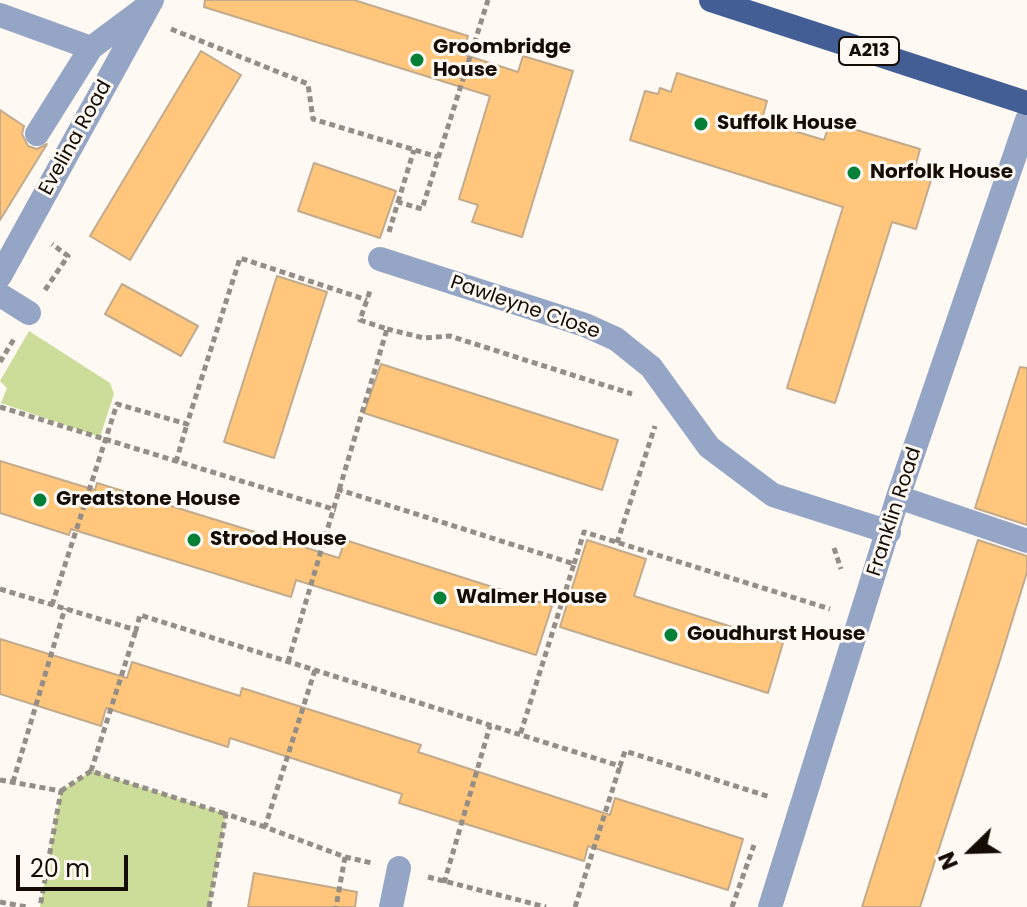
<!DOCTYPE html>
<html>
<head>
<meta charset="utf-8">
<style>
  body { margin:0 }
  #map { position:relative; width:1027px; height:907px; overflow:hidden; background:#fef9f3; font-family:Poppins,sans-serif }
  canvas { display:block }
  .north { position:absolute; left:931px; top:811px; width:80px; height:80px; -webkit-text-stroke:6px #fef9f3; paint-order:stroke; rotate:247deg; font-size:22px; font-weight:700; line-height:32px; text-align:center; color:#150c03 }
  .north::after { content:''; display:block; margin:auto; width:28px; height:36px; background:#150c03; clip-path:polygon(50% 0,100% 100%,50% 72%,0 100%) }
  .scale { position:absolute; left:16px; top:855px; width:112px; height:36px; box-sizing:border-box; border:4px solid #150c03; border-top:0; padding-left:10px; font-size:24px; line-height:28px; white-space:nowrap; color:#150c03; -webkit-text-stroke:6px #fef9f3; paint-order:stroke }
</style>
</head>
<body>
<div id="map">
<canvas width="1027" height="907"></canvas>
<div class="north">N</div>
<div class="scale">20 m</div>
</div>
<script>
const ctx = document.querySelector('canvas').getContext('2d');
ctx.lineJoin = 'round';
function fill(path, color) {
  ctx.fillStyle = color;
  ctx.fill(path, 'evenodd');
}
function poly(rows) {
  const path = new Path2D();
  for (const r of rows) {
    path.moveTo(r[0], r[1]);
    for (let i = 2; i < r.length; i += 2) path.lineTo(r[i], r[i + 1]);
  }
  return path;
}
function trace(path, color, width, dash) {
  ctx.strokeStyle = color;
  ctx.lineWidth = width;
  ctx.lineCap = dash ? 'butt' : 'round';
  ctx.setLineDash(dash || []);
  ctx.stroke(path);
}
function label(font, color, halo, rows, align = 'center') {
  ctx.font = font + ' Poppins,sans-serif';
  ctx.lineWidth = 6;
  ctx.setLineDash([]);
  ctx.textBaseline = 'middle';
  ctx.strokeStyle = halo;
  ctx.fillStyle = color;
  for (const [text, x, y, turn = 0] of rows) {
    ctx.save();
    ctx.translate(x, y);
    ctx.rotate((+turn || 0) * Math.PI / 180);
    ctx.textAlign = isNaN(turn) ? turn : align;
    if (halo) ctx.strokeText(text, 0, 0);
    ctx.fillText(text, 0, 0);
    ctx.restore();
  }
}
fill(poly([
  [29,331,110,383,114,394,100,437,1,403,7,388,0,381],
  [91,771,226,814,209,907,40,907,61,791]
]), '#cd9');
const building = poly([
  [205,0,354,0,468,36,462,54,518,72,523,56,573,71,522,237,472,222,478,205,459,199,490,96,204,7,205,0],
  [201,51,241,75,130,260,90,236,201,51],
  [677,73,767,101,762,119,767,123,824,140,830,122,920,149,915,168,920,170,919,176,931,180,916,229,892,222,835,403,787,388,843,207,630,140,645,91,658,94,660,88,671,92,677,73],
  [0,110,24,126,22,134,28,146,37,149,47,144,0,220,0,110],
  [314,163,396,191,380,238,298,211,314,163],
  [277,276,327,292,274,458,224,442,277,276],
  [122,284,198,326,181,356,105,314,122,284],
  [381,364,618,440,602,490,364,413,381,364],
  [1020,367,1027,368,1027,525,975,508,1020,367],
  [0,461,95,490,97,483,339,558,345,540,552,606,536,655,296,580,291,597,71,529,69,535,0,513,0,461],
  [587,540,646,559,634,596,783,643,768,693,560,627,587,540],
  [978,540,1027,556,1027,572,1000,660,920,907,862,907,978,540],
  [0,639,127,678,132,662,240,696,242,688,421,745,418,752,610,815,615,798,743,839,728,890,588,846,584,861,399,803,402,794,230,738,228,747,106,708,101,726,0,694,0,639],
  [254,873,357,892,355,907,248,907,254,873]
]);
fill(building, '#ffc67c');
trace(building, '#c2aa8c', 2);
trace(poly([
  [171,29,308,84,313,119,438,157],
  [398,202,414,150],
  [389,232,398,202,422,209,488,0],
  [45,290,68,256,52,244],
  [387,329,424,338,450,336,632,394],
  [0,362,14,339],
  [0,407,336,510],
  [176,462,187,424],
  [337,489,574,564,520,735],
  [617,543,655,426],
  [834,548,841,569],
  [574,564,584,532,830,609],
  [0,589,136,630,140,615,620,766,625,751,770,797],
  [52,605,117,404,187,424,240,258,367,300],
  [288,662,387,329,360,320,371,288],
  [315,670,265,827,345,857,336,907],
  [91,771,136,630],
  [0,780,61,791,40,907],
  [13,782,65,608],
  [61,791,91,771,226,814],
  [345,857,372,863],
  [428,877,546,907],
  [444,883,490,726],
  [0,902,27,907],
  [209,907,226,814,265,827],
  [575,907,620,766],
  [732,907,754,845]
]), '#958e87', 5, [6, 4]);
trace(poly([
  [0,15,91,48],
  [37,134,91,48,142,10],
  [380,259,585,325,616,339,651,367,709,447,773,495,889,532],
  [0,276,152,0],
  [0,295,29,313],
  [898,497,1027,541],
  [391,907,399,868],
  [770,907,898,497,1027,120]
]), '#94a5c5', 24);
trace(poly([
  [711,0,1027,103]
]), '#425e95', 24);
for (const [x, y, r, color] of [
  [417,60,8,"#048038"],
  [701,124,8,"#048038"],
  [854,173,8,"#048038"],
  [40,500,8,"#048038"],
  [194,540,8,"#048038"],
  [440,598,8,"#048038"],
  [671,635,8,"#048038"]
]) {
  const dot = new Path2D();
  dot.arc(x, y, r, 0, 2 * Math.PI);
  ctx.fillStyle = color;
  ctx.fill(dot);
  trace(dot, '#fef9f3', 3);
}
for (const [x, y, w] of [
  [869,51,60]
]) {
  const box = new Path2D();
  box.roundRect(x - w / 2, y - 14, w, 28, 6);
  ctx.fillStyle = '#fef9f3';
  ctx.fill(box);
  trace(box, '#150c03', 2);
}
label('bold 18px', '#150c03', null, [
  ["A213",869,51]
]);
label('bold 20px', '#150c03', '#fef9f3', [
  ["Groombridge",433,48],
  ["House",433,71],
  ["Suffolk House",717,124],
  ["Norfolk House",870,173],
  ["Greatstone House",56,500],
  ["Strood House",210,540],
  ["Walmer House",456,598],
  ["Goudhurst House",687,635]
], 'left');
label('20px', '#150c03', '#fef9f3', [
  ["Evelina Road",76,138,-61],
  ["Pawleyne Close",525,308,19],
  ["Franklin Road",895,512,-72]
]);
</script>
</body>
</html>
